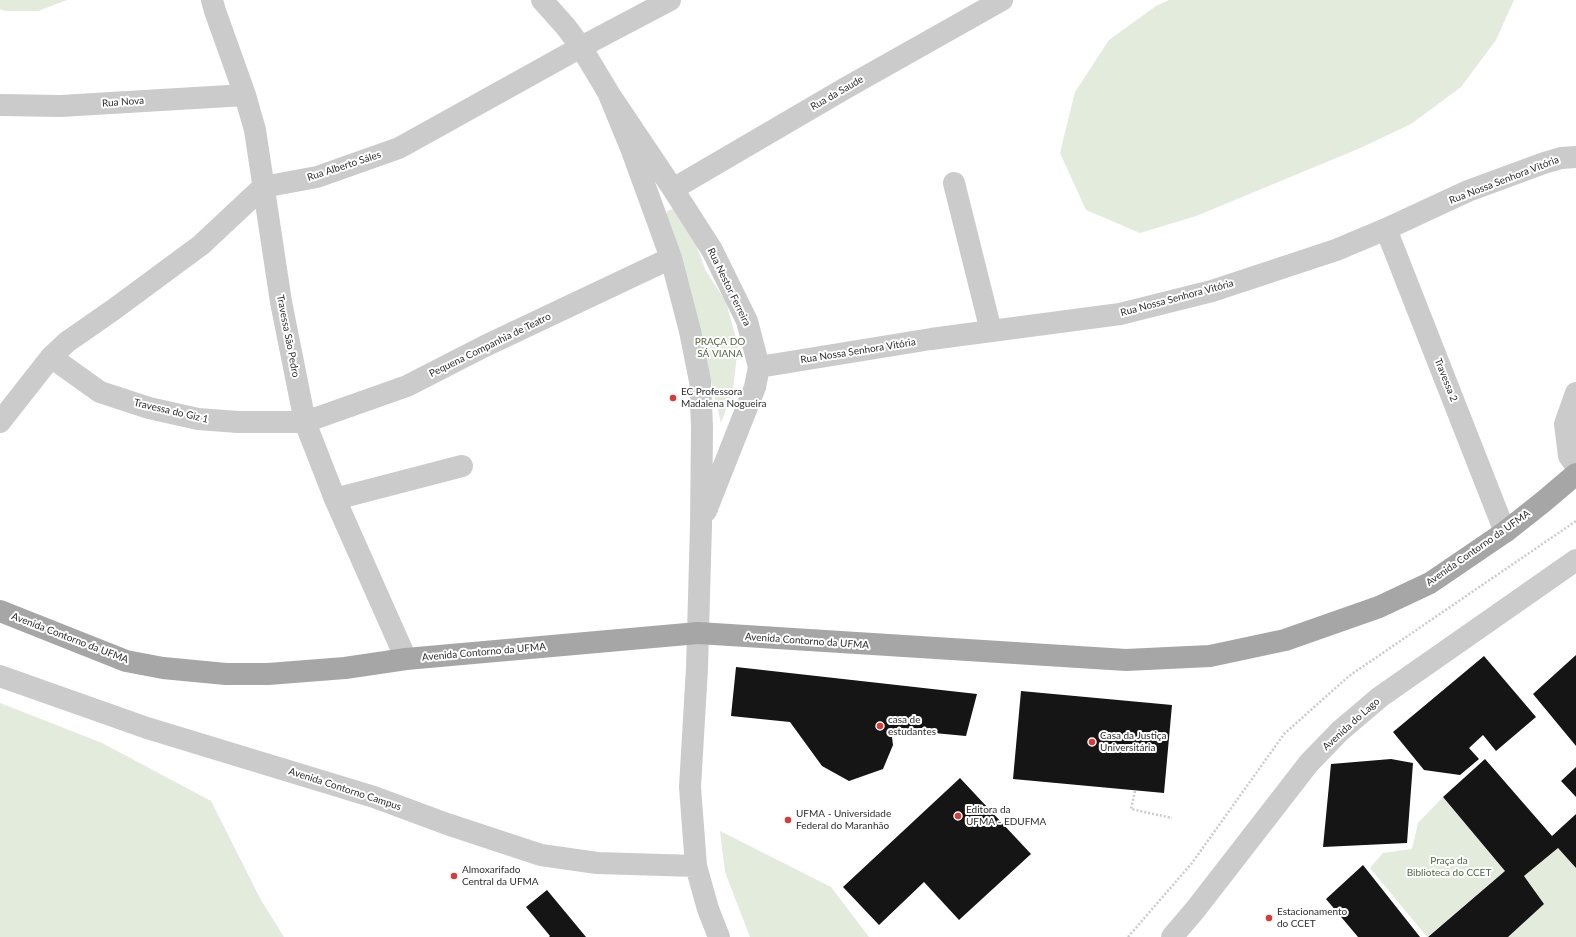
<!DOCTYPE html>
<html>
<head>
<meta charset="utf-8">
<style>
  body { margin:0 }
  canvas { display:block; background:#fff }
</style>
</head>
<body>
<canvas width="1576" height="937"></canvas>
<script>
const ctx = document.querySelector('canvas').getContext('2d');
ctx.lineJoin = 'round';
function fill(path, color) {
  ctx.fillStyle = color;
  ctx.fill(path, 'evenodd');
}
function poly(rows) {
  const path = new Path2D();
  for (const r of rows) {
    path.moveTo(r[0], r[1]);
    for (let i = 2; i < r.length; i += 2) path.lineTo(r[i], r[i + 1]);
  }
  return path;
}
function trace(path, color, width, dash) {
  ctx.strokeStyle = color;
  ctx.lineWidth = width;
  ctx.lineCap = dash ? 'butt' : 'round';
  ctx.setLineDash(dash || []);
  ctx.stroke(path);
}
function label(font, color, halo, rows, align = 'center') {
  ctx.font = font + ' Lato,sans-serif';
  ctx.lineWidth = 4;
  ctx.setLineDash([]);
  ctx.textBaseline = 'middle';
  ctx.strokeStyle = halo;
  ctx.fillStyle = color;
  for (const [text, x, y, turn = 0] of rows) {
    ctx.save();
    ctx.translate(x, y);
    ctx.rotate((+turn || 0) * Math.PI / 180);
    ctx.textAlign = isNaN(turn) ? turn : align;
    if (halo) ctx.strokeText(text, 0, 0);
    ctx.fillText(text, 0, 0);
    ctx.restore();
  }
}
fill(poly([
  [0,0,67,0,38,11,5,11,0,9],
  [1169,0,1514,0,1496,40,1461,87,1411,124,1358,149,1196,216,1140,233,1086,210,1060,153,1075,92,1109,40,1156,6],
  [673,209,688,224,706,271,726,302,738,346,733,390,721,423,703,348,666,218,667,211],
  [0,703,102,743,211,801,261,900,284,937,0,937],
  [1443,797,1505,871,1427,937,1370,868,1383,853,1412,849,1418,823],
  [720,831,831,887,869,937,750,937,725,872],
  [1558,848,1576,868,1576,937,1508,937,1544,904,1524,876]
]), '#e3ebdc');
fill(poly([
  [1576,655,1576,746,1533,694],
  [1484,656,1536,717,1496,751,1483,735,1469,748,1479,759,1460,775,1424,770,1393,732],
  [736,667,977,694,966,736,891,729,893,745,883,769,849,781,822,766,790,722,731,716],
  [1021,691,1172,705,1164,793,1013,779],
  [1391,759,1413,763,1407,843,1323,847,1331,764],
  [1485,759,1552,836,1576,814,1576,868,1558,848,1524,876,1544,904,1508,937,1428,937,1505,871,1443,797],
  [1576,767,1576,797,1561,781],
  [960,778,1031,854,959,920,924,882,879,925,843,887],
  [1363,865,1420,937,1358,937,1326,899],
  [547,890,586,937,549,937,550,936,526,907]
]), '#151515');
trace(poly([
  [1135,791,1131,809,1172,818],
  [1128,937,1192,863,1284,734,1349,676,1576,521]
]), '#cbcbcb', 2.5, [2, 2]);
trace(poly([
  [212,0,215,11,245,95,255,130,281,302,305,422,335,499,406,659],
  [542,0,566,27,581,47,608,92,673,189,712,250,747,321,759,367,755,387,706,511],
  [608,92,631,148,671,258,690,331,700,381,702,427,701,525,697,668,690,787,696,866,708,909,719,937],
  [0,105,61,106,245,95],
  [954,183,991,331],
  [673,189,844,89,1002,0],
  [1386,229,1505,532],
  [51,357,100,392,149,408,198,419,238,422,305,422,407,386,485,346,671,258],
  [759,367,931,339,1120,314,1212,291,1336,250,1386,229,1468,191,1544,163,1561,158,1576,157],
  [1576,393,1565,424,1569,456,1576,466],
  [0,422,51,357,67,342,113,310,201,245,263,187,317,177,399,148,581,47,670,0],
  [335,499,462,466],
  [0,676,147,728,374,797,447,824,541,855,597,863,696,866],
  [1172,937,1195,910,1309,763,1340,731,1380,697,1576,560]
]), '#cbcbcb', 22);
trace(poly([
  [0,611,126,661,163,668,226,674,268,674,345,668,406,659,698,633,1126,660,1210,656,1285,640,1379,607,1430,583,1505,532,1543,502,1576,474]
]), '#a6a6a6', 22);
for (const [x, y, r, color] of [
  [673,398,4,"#e03935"],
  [880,726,4,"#e03935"],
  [1092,742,4,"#e03935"],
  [958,816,4,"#e03935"],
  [788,820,4,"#e03935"],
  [454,876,4,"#e03935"],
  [1269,918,4,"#e03935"]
]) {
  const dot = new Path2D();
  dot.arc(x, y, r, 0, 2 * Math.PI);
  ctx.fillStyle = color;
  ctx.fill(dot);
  trace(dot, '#fff', 1.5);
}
label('10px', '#2e2e2e', '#fff', [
  ["Rua da Saude",837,93,-30],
  ["Rua Nova",123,102,-4],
  ["Rua Alberto Sáles",344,166,-18],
  ["Rua Nossa Senhora Vitória",1504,180,-21],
  ["Rua Nestor Ferreira",729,287,64],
  ["Rua Nossa Senhora Vitória",1177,298,-15],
  ["Travessa São Pedro",288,336,79],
  ["Pequena Companhia de Teatro",490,345,-26],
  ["Rua Nossa Senhora Vitória",858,351,-9],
  ["Travessa 2",1446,380,68],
  ["Travessa do Giz 1",171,411,13],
  ["Avenida Contorno da UFMA",1478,548,-35],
  ["Avenida Contorno da UFMA",70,638,21],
  ["Avenida Contorno da UFMA",807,641,4],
  ["Avenida Contorno da UFMA",484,652,-5],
  ["Avenida do Lago",1351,724,-42],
  ["Avenida Contorno Campus",345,789,18]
]);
label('10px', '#4d683d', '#fff', [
  ["PRAÇA DO",720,342],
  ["SÁ VIANA",720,354],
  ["Praça da",1449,861],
  ["Biblioteca do CCET",1449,873]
]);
label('10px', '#2e2e2e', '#fff', [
  ["EC Professora",681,392],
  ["Madalena Nogueira",681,404],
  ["casa de",888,720],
  ["estudantes",888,732],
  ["Casa da Justiça",1100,736],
  ["Universitária",1100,748],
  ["Editora da",966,810],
  ["UFMA - EDUFMA",966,822],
  ["UFMA - Universidade",796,814],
  ["Federal do Maranhão",796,826],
  ["Almoxarifado",462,870],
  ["Central da UFMA",462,882],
  ["Estacionamento",1277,912],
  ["do CCET",1277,924]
], 'left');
</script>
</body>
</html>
